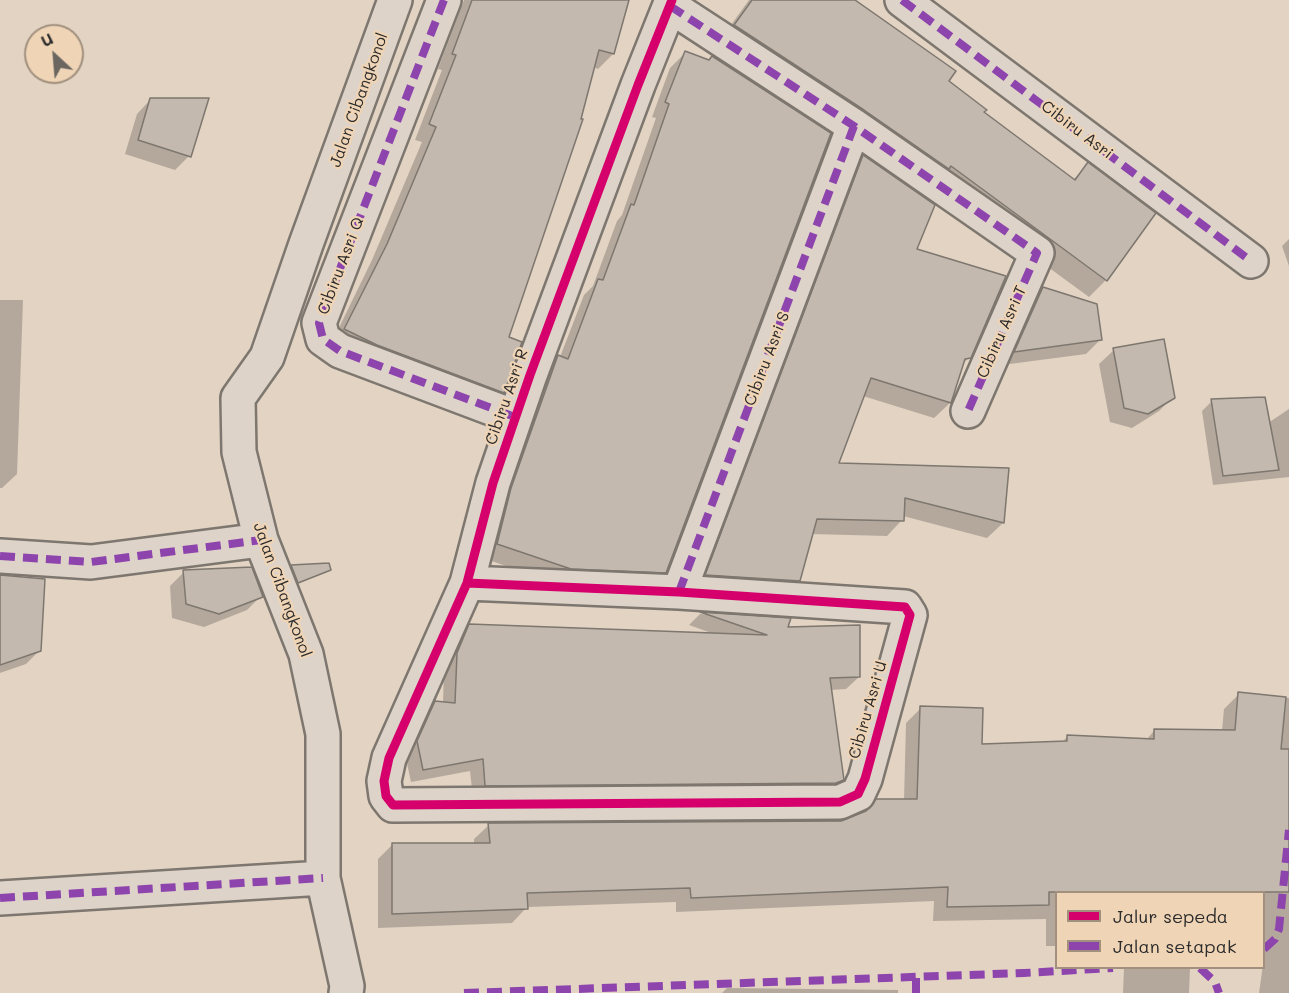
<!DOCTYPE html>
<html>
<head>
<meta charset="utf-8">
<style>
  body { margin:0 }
  #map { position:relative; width:1289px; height:993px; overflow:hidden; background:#e2d3c3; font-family:Mali,sans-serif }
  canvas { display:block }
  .legend { position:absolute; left:1055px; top:891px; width:210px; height:78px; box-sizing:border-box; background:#efd4b6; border:2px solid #a1907e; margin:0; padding:8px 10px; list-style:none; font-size:18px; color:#2b2b2b }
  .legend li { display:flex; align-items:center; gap:12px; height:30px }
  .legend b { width:30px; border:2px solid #a1907e }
  .north { position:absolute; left:24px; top:24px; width:60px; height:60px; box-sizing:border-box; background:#efd4b6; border:2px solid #a1907e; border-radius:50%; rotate:334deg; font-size:16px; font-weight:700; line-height:24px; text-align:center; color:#2b2b2b }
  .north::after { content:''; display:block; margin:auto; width:21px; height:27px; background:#6b6660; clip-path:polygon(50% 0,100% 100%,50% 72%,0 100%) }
</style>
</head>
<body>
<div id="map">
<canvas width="1289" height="993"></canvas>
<ul class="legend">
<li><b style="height:8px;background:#d6006c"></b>Jalur sepeda</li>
<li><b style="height:8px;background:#8e44ad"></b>Jalan setapak</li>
</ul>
<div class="north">U</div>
</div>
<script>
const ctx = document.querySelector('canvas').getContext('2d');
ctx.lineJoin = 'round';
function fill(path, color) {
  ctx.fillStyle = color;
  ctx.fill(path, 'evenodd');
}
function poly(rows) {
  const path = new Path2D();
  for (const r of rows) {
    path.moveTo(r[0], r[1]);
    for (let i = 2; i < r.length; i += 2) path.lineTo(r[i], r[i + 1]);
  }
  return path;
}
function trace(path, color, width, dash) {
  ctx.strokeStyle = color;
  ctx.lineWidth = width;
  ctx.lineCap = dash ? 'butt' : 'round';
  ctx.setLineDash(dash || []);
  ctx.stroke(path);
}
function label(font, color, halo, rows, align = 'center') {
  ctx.font = font + ' Mali,sans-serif';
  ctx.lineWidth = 4.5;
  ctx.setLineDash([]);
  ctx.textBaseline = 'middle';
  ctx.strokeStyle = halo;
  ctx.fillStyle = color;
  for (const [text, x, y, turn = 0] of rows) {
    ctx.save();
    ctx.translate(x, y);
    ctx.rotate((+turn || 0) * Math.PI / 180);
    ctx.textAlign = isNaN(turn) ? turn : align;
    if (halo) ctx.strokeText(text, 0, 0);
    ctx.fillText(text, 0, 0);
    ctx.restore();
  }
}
fill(poly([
  [464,0,627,0,613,54,598,69,593,67,579,120,507,338,503,392,488,407,331,344,372,260,422,142,415,140,442,70,438,69],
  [749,0,853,0,982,113,1073,180,1088,164,1106,280,1089,297,933,183,718,43],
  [685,53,665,572,650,587,555,583,483,558,543,371,558,357,560,357,584,295,593,286,617,221,622,215,656,118,652,117,670,68],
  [151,99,189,156,175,170,125,154,137,114],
  [863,157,915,250,970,357,961,365,950,403,934,418,863,396,837,465,1003,523,987,538,903,516,902,520,887,536,811,534,799,580,784,596,691,590,848,172],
  [1289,239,1289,266,1282,246],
  [1043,289,1100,340,1086,354,1002,365,1029,303],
  [0,300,23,300,17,474,2,488,0,488],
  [1114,350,1173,397,1159,411,1132,428,1110,422,1099,364],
  [1212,401,1268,423,1289,409,1289,477,1213,485,1202,411],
  [184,572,261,596,247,610,204,627,172,618,170,586],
  [0,576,39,651,26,664,0,673],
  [700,614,789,620,786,629,859,677,846,689,830,690,842,779,829,792,473,798,470,771,411,782,405,754,422,716,435,703,443,703,444,667,457,639,470,626,714,634,689,625],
  [1239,694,1289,698,1289,993,1259,993,1266,944,1264,944,1264,892,1056,892,1056,946,1046,946,1046,919,933,921,934,901,676,912,676,902,527,907,512,923,378,928,378,859,393,844,474,845,474,839,489,825,840,822,904,800,906,723,921,708,980,746,1062,742,1067,737,1146,740,1154,731,1222,731,1224,709],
  [1124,968,1190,968,1189,993,1123,993],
  [727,988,898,990,898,993,722,993]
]), '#0003');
const building = poly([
  [472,0,629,0,614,54,599,50,581,119,583,119,509,337,522,342,504,393,377,345,344,329,387,244,436,127,429,124,456,55,452,54,472,0],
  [752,0,855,0,956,71,949,81,987,110,984,112,1075,180,1088,162,1156,213,1107,281,951,166,949,169,864,110,734,25,752,0],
  [685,51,709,60,712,56,831,133,666,573,571,569,497,544,511,488,558,355,568,359,598,279,603,280,631,204,634,205,669,104,665,102,685,51],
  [150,98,209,98,191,157,138,140,150,98],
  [863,155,935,205,917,249,1006,276,971,358,965,359,951,403,871,378,839,463,1009,468,1004,523,905,498,904,521,817,519,800,581,705,575,863,155],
  [1043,287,1097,304,1102,340,1014,352,1043,287],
  [1164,339,1175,398,1148,414,1124,408,1113,348,1164,339],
  [1265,397,1279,470,1223,476,1211,399,1265,397],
  [329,563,331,570,298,583,291,565,329,563],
  [252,567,263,597,219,614,186,604,183,570,252,567],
  [0,575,45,579,41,651,0,665,0,575],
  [700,612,791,618,788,627,860,625,860,677,830,678,844,780,836,783,485,786,483,759,423,770,417,741,435,701,455,703,457,653,469,624,767,635,700,612],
  [1238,692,1286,697,1281,749,1289,749,1289,892,1049,892,1049,905,947,907,948,887,691,898,690,888,527,893,528,909,392,914,392,843,490,843,488,823,841,821,866,811,876,799,917,799,920,706,983,708,982,744,1067,741,1067,735,1154,739,1154,729,1235,730,1238,692]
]);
fill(building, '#c4b9ae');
trace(building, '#7d776f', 1.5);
const street = poly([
  [444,0,319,323,323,339,340,351,515,417],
  [902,0,1251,261],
  [670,6,854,126,1037,253,968,411],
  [0,556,91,562,261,540],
  [467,583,679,592,905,607,910,615,865,779,858,794,840,802,393,805,386,796,384,781,389,758,467,583,493,483,530,375,638,85,672,0],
  [679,592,854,126],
  [0,898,323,878],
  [346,993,347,986,323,878,323,734,306,654,261,540,239,452,238,398,267,357,306,244,395,0]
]);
trace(street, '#7d776f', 38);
trace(street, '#ddd3c8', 33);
trace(poly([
  [444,0,319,323,323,339,340,351,515,417],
  [902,0,1251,261],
  [670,6,854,126,1037,253,968,411],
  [0,556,91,562,261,540],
  [679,592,854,126],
  [0,898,323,878],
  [1264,949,1275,939,1279,929,1289,830],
  [1200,968,1215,982,1219,993],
  [464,993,1024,973,1113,968],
  [916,993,916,977]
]), '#8e44ad', 8, [15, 8]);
trace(poly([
  [467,583,679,592,905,607,910,615,865,779,858,794,840,802,393,805,386,796,384,781,389,758,467,583,493,483,530,375,638,85,672,0]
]), '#d6006c', 9);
label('16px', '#2b2b2b', '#efd4b6', [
  ["Jalan Cibangkonol",359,100,-70],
  ["Cibiru Asri",1077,130,37],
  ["Cibiru Asri Q",341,266,-69],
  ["Cibiru Asri T",1002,332,-66],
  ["Cibiru Asri S",767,359,-69],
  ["Cibiru Asri R",507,397,-71],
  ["Jalan Cibangkonol",282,590,70],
  ["Cibiru Asri U",868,710,-74]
]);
</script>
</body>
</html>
